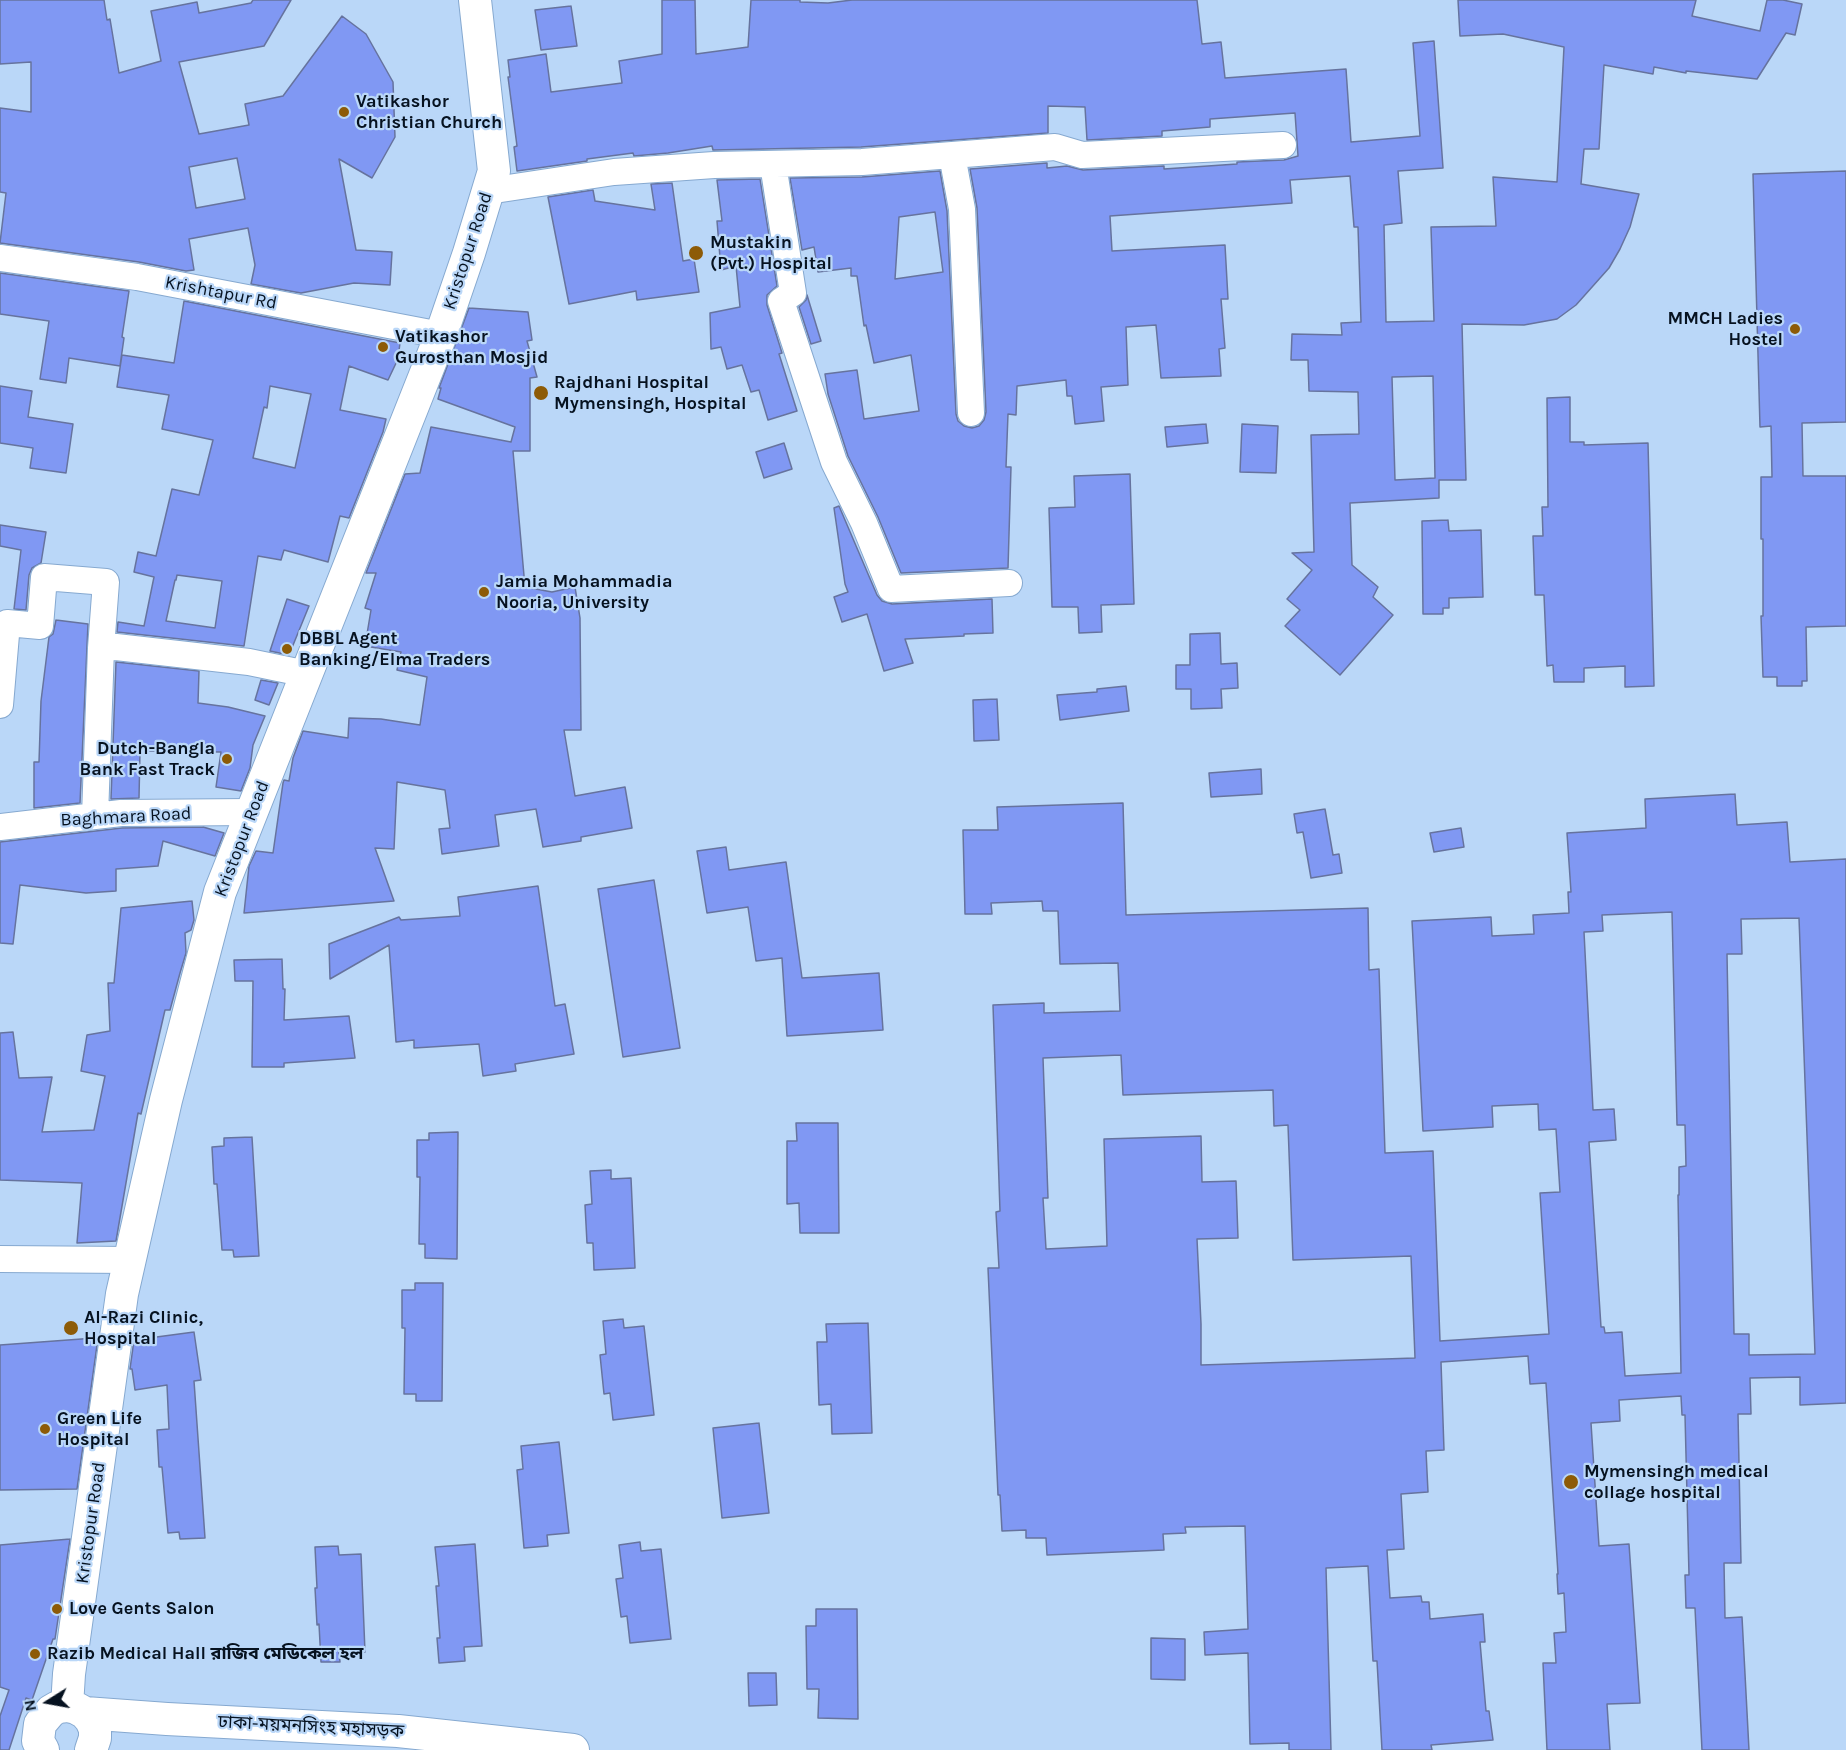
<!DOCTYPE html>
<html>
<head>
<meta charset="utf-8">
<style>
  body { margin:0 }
  #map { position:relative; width:1846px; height:1750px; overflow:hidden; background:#bad7f8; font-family:Karla,sans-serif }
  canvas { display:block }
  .north { position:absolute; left:18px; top:1672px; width:60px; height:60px; -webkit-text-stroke:4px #bad7f8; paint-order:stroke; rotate:259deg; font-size:16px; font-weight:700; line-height:24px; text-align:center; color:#061220 }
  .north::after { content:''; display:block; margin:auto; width:21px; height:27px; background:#061220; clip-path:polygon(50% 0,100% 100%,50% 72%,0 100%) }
</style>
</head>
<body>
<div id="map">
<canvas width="1846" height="1750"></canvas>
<div class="north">N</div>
</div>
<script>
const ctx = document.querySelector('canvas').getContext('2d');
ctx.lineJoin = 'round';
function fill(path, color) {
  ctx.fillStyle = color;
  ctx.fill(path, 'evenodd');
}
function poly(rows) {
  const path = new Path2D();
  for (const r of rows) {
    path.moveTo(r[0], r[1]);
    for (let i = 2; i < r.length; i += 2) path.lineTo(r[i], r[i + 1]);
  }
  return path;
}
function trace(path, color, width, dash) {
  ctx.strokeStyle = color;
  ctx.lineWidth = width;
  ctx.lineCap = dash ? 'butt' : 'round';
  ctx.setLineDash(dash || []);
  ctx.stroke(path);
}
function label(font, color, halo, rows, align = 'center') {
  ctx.font = font + ' Karla,"Noto Sans Bengali",sans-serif';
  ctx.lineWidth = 4.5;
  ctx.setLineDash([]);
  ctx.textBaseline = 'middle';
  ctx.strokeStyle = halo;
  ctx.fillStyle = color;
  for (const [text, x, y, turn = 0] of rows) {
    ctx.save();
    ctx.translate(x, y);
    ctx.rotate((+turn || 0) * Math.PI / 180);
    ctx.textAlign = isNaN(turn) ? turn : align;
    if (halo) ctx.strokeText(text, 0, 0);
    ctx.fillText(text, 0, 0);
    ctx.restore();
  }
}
const building = poly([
  [0,0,104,0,107,20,110,19,119,73,161,61,151,11,197,2,199,13,251,3,253,0,291,0,264,46,179,62,199,134,249,125,245,104,283,96,342,16,366,34,393,82,395,137,372,178,339,159,356,250,392,252,390,285,354,283,301,293,251,284,255,265,248,228,189,239,194,270,186,271,139,262,0,243,6,193,0,192,0,108,31,112,31,62,0,64,0,0],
  [237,158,245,199,196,208,189,167,237,158],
  [662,0,695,0,696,54,748,47,751,0,800,0,800,2,828,3,852,0,1197,0,1202,44,1221,42,1225,78,1346,69,1351,142,1420,136,1413,43,1434,41,1443,168,1398,171,1402,223,1384,225,1386,322,1434,321,1431,227,1496,226,1493,177,1557,182,1564,47,1503,34,1460,36,1458,0,1696,0,1692,16,1760,31,1767,0,1783,0,1802,4,1795,35,1786,33,1757,79,1686,71,1686,73,1654,67,1653,74,1604,65,1599,149,1584,149,1581,184,1639,194,1630,227,1620,249,1609,268,1576,305,1557,319,1524,325,1462,324,1466,480,1439,480,1439,498,1350,503,1352,565,1378,587,1373,597,1393,615,1340,675,1285,626,1300,610,1287,599,1312,570,1292,553,1314,552,1311,435,1359,434,1358,392,1309,391,1308,360,1291,360,1292,334,1342,335,1341,323,1361,322,1358,227,1354,227,1350,176,1290,180,1292,203,1110,216,1112,251,1225,245,1228,299,1221,299,1225,348,1219,349,1221,376,1161,378,1156,325,1126,327,1128,385,1101,387,1104,421,1075,424,1072,396,1067,396,1066,380,1017,386,1016,415,1008,414,1006,467,1011,467,1008,568,901,573,878,517,848,456,828,394,825,374,857,370,864,419,919,411,911,355,874,363,866,325,864,326,857,276,851,276,851,268,818,272,814,247,802,250,790,178,862,177,940,171,947,211,956,414,958,421,964,426,972,428,979,426,984,420,986,412,977,208,970,169,1047,163,1047,168,1067,166,1083,170,1164,166,1164,169,1237,164,1237,162,1284,160,1298,156,1295,113,1210,119,1210,127,1162,131,1162,136,1087,140,1085,107,1048,106,1048,133,861,147,713,150,712,146,668,153,634,156,633,153,587,159,587,161,517,171,514,147,517,146,508,77,510,77,508,60,546,54,551,92,622,83,619,61,662,54,662,0],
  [935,212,943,272,895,279,899,217,935,212],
  [1433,376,1435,478,1395,480,1392,377,1433,376],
  [571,6,577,46,541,50,535,10,571,6],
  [1846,171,1846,422,1802,423,1803,476,1846,476,1846,626,1806,627,1807,681,1802,681,1802,686,1777,686,1777,677,1763,677,1761,616,1763,616,1763,539,1761,539,1761,477,1772,477,1771,426,1760,427,1753,174,1846,171],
  [760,179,777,286,767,295,767,305,782,353,779,354,797,411,768,420,759,390,751,392,742,365,727,369,721,347,711,349,710,313,740,307,736,266,721,270,717,221,722,221,717,180,760,179],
  [672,183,683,261,694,259,699,292,637,300,636,291,569,304,548,197,593,190,595,201,655,210,651,184,672,183],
  [0,273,129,291,122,337,124,338,120,366,69,358,66,383,40,379,49,321,0,314,0,273],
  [807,295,821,341,811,344,799,307,806,300,807,295],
  [184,301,400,343,398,359,388,380,349,366,340,410,386,419,383,432,349,518,340,516,328,562,284,550,281,560,258,556,244,646,117,632,118,622,144,626,154,577,134,572,138,552,156,556,172,489,199,495,213,440,162,429,169,395,117,387,122,355,174,363,184,301],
  [270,386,311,394,295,468,253,458,264,407,267,408,270,386],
  [177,575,222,581,215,628,166,621,175,580,176,580,177,575],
  [469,308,528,312,532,340,527,341,537,377,530,378,530,451,513,451,525,587,552,592,575,587,580,618,581,730,564,730,575,796,625,787,632,828,581,837,581,841,543,847,536,809,495,815,499,846,442,854,439,829,450,828,445,790,397,782,394,849,375,848,394,901,244,913,249,866,256,851,273,853,283,783,284,780,289,781,293,758,303,731,348,738,349,718,381,719,420,725,427,677,397,670,401,652,365,646,371,610,365,608,376,573,366,573,405,474,420,473,431,427,511,442,515,427,438,399,441,388,439,388,469,308],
  [0,386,32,391,28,417,73,424,66,473,30,468,33,448,0,443,0,386],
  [1570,397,1570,442,1584,442,1584,445,1648,443,1654,686,1625,687,1625,666,1584,668,1584,682,1554,682,1553,665,1547,666,1544,595,1535,595,1533,536,1543,536,1542,507,1548,507,1547,398,1570,397],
  [1206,424,1208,443,1167,447,1165,427,1206,424],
  [1242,424,1278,426,1276,473,1240,472,1242,424],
  [784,443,792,469,764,478,756,452,784,443],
  [1130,474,1134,604,1101,605,1102,632,1079,633,1078,607,1052,607,1049,508,1075,507,1074,476,1130,474],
  [839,506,877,595,882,601,892,604,992,599,993,633,964,634,964,636,905,639,913,663,884,671,867,614,842,622,834,597,848,592,845,584,834,508,839,506],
  [1448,520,1449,531,1481,530,1483,597,1449,598,1449,608,1443,608,1443,614,1423,614,1422,521,1448,520],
  [0,525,46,532,41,563,32,568,29,575,26,610,14,609,21,550,0,546,0,525],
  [287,599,309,606,289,655,270,651,287,599],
  [56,620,88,624,80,803,34,808,34,762,39,762,41,701,49,637,53,634,56,620],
  [1220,633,1221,664,1237,663,1238,688,1221,689,1222,708,1191,709,1191,689,1176,689,1176,665,1190,665,1190,634,1220,633],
  [116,662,199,671,198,703,228,707,265,716,253,745,250,768,241,791,216,787,221,752,140,751,139,798,111,799,116,662],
  [261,680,278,683,269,705,255,700,261,680],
  [1126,686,1129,711,1060,720,1057,695,1097,692,1097,689,1126,686],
  [997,699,999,740,974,741,973,700,997,699],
  [1261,769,1262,794,1211,797,1209,773,1261,769],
  [1735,794,1737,825,1787,822,1790,862,1846,859,1846,1403,1800,1405,1800,1377,1750,1378,1751,1414,1738,1414,1741,1563,1724,1563,1725,1618,1742,1617,1749,1750,1702,1750,1695,1608,1686,1608,1685,1575,1689,1575,1685,1415,1682,1415,1681,1396,1619,1400,1620,1421,1591,1423,1599,1546,1629,1544,1640,1703,1607,1704,1610,1750,1547,1750,1543,1663,1556,1663,1554,1633,1566,1632,1564,1593,1558,1594,1557,1574,1558,1574,1546,1383,1530,1384,1528,1356,1441,1362,1444,1450,1426,1451,1428,1492,1401,1494,1404,1549,1387,1550,1390,1598,1421,1596,1422,1602,1429,1602,1430,1619,1483,1614,1485,1642,1480,1642,1486,1711,1489,1711,1493,1740,1431,1745,1432,1750,1382,1750,1377,1661,1373,1661,1368,1566,1326,1568,1331,1750,1289,1750,1289,1743,1250,1744,1248,1653,1205,1655,1204,1632,1248,1629,1245,1526,1185,1527,1186,1533,1163,1534,1164,1550,1047,1555,1046,1538,1026,1538,1026,1530,1002,1531,1000,1495,998,1495,988,1268,999,1268,996,1212,1000,1211,993,1005,1044,1003,1044,1013,1120,1011,1118,963,1060,964,1058,911,1043,911,1042,901,991,903,992,914,965,914,963,830,998,830,997,807,1123,803,1126,915,1368,908,1369,970,1379,969,1385,1153,1433,1151,1440,1341,1549,1334,1540,1193,1560,1192,1556,1129,1539,1130,1538,1104,1492,1106,1493,1127,1423,1131,1412,921,1491,917,1492,936,1534,934,1533,915,1569,913,1568,892,1571,892,1567,833,1646,828,1645,799,1735,794],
  [1672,912,1677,1125,1685,1125,1686,1166,1679,1167,1679,1195,1678,1195,1681,1373,1625,1376,1622,1332,1605,1333,1604,1327,1601,1327,1589,1142,1616,1140,1614,1109,1593,1110,1584,932,1603,931,1602,915,1672,912],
  [1799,918,1815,1354,1749,1355,1749,1334,1734,1334,1727,954,1742,954,1741,919,1799,918],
  [1121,1055,1123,1095,1273,1090,1274,1126,1288,1125,1293,1260,1411,1256,1415,1358,1201,1365,1201,1324,1197,1239,1238,1238,1236,1181,1202,1182,1201,1136,1104,1139,1107,1246,1046,1249,1043,1198,1048,1198,1043,1058,1121,1055],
  [1325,809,1333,855,1339,854,1342,873,1311,878,1303,832,1297,833,1294,814,1325,809],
  [203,827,224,833,215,856,163,841,158,866,116,869,116,891,86,893,20,885,13,944,0,943,0,842,122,828,203,827],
  [1461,828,1464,847,1434,852,1430,833,1461,828],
  [726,847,729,870,786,862,802,978,879,973,883,1030,787,1036,782,958,756,961,748,907,707,913,697,851,726,847],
  [654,880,680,1048,623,1057,598,889,654,880],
  [538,886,555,1006,565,1004,574,1054,515,1064,516,1071,483,1076,479,1044,414,1048,414,1040,396,1042,389,945,330,979,329,944,399,917,401,920,460,916,458,897,538,886],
  [192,901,194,920,191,930,185,933,186,953,180,973,170,1010,165,1010,141,1114,138,1113,116,1241,77,1243,82,1183,0,1180,0,1033,13,1032,19,1078,52,1077,42,1132,94,1130,105,1076,81,1071,87,1035,110,1031,108,983,114,983,121,908,192,901],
  [282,959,283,989,285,989,284,1020,349,1016,355,1058,284,1063,284,1067,252,1067,253,981,235,981,234,960,282,959],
  [796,1123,838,1123,839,1233,800,1233,799,1203,787,1204,787,1141,797,1141,796,1123],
  [458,1132,457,1259,425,1258,425,1244,419,1244,420,1177,417,1177,417,1140,429,1140,429,1133,458,1132],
  [252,1137,259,1256,234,1257,233,1250,222,1250,217,1184,214,1184,212,1147,224,1146,224,1138,252,1137],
  [611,1170,611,1179,631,1178,635,1268,594,1270,593,1243,587,1243,585,1205,592,1204,590,1171,611,1170],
  [415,1283,443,1283,442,1401,416,1401,416,1394,404,1394,405,1328,402,1328,402,1290,415,1290,415,1283],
  [623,1319,624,1328,644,1326,654,1415,613,1420,610,1393,604,1394,600,1355,606,1354,603,1321,623,1319],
  [868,1323,872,1433,832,1434,831,1404,819,1405,817,1342,827,1342,826,1324,868,1323],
  [194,1332,201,1380,194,1381,205,1538,180,1539,179,1532,168,1533,162,1467,159,1467,157,1430,169,1429,167,1385,135,1390,132,1369,130,1369,134,1340,194,1332],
  [95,1338,95,1345,97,1345,77,1489,0,1490,0,1345,95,1338],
  [759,1423,769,1513,722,1518,713,1428,759,1423],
  [559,1442,569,1533,547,1535,548,1546,524,1548,517,1470,523,1469,521,1446,559,1442],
  [70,1539,55,1639,53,1639,32,1700,26,1698,9,1750,0,1750,0,1716,9,1690,0,1687,0,1545,70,1539],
  [640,1542,641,1551,661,1549,671,1639,630,1643,627,1616,621,1617,616,1579,623,1578,619,1545,640,1542],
  [475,1544,482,1646,464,1647,465,1661,439,1663,437,1638,440,1638,436,1586,439,1586,435,1547,475,1544],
  [338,1546,339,1555,361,1554,365,1652,339,1652,340,1662,321,1662,319,1624,317,1625,315,1588,317,1588,315,1547,338,1546],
  [816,1609,857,1609,858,1719,818,1718,819,1689,807,1689,806,1626,816,1626,816,1609],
  [1151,1638,1185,1639,1185,1680,1151,1679,1151,1638],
  [748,1673,776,1673,777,1705,749,1706,748,1673]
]);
fill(building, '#8098f3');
trace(building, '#66739e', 1.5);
const minor = poly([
  [952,155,962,209,971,413],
  [773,164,793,293,781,301,834,462,864,523,891,589,1009,583],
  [488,191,614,172,714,165,862,162,1055,147,1082,155,1283,145],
  [0,258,137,277,441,335],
  [0,705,7,623,40,626,44,577,106,582,101,648],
  [95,816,101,648,116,647,249,662,307,674],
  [0,827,121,813,252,812],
  [0,1259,130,1260]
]);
const major = poly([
  [67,1706,69,1674,122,1294,166,1100,220,892,441,335,469,253,494,171,475,0],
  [85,1713,167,1719,398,1731,573,1750],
  [43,1750,38,1741,40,1724,51,1711,58,1707,67,1706,76,1708,85,1713,91,1720,95,1729,95,1738,91,1750]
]);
trace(minor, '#86a9d0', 28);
trace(major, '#86a9d0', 34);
trace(minor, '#fff', 26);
trace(major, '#fff', 32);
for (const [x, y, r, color] of [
  [344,112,6,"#8d5b07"],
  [696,253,8,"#8d5b07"],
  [1795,329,6,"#8d5b07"],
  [383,347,6,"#8d5b07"],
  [541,393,8,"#8d5b07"],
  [484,592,6,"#8d5b07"],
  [287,649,6,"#8d5b07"],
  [227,759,6,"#8d5b07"],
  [71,1328,8,"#8d5b07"],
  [45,1429,6,"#8d5b07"],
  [1571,1482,8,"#8d5b07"],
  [57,1609,6,"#8d5b07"],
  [35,1654,6,"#8d5b07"]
]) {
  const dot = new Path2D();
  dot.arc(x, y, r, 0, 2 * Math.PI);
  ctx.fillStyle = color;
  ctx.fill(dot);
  trace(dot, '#bad7f8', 2);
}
label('bold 18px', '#061220', '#bad7f8', [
  ["Vatikashor",356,102],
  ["Christian Church",356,123],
  ["Mustakin",710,243],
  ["(Pvt.) Hospital",710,264],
  ["MMCH Ladies",1783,319,"right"],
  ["Hostel",1783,340,"right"],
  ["Vatikashor",395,337],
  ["Gurosthan Mosjid",395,358],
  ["Rajdhani Hospital",554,383],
  ["Mymensingh, Hospital",554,404],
  ["Jamia Mohammadia",496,582],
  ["Nooria, University",496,603],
  ["DBBL Agent",299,639],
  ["Banking/Elma Traders",299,660],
  ["Dutch-Bangla",215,749,"right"],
  ["Bank Fast Track",215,770,"right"],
  ["Al-Razi Clinic,",84,1318],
  ["Hospital",84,1339],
  ["Green Life",57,1419],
  ["Hospital",57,1440],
  ["Mymensingh medical",1584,1472],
  ["collage hospital",1584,1493],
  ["Love Gents Salon",69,1609],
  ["Razib Medical Hall রাজিব মেডিকেল হল",47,1654]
], 'left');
label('18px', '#061220', '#bad7f8', [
  ["Kristopur Road",468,251,-72],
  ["Krishtapur Rd",221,293,11],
  ["Baghmara Road",126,817,-3],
  ["Kristopur Road",242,839,-69],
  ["Kristopur Road",91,1523,-82],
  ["ঢাকা-ময়মনসিংহ মহাসড়ক",311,1727,3]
]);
</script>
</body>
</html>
